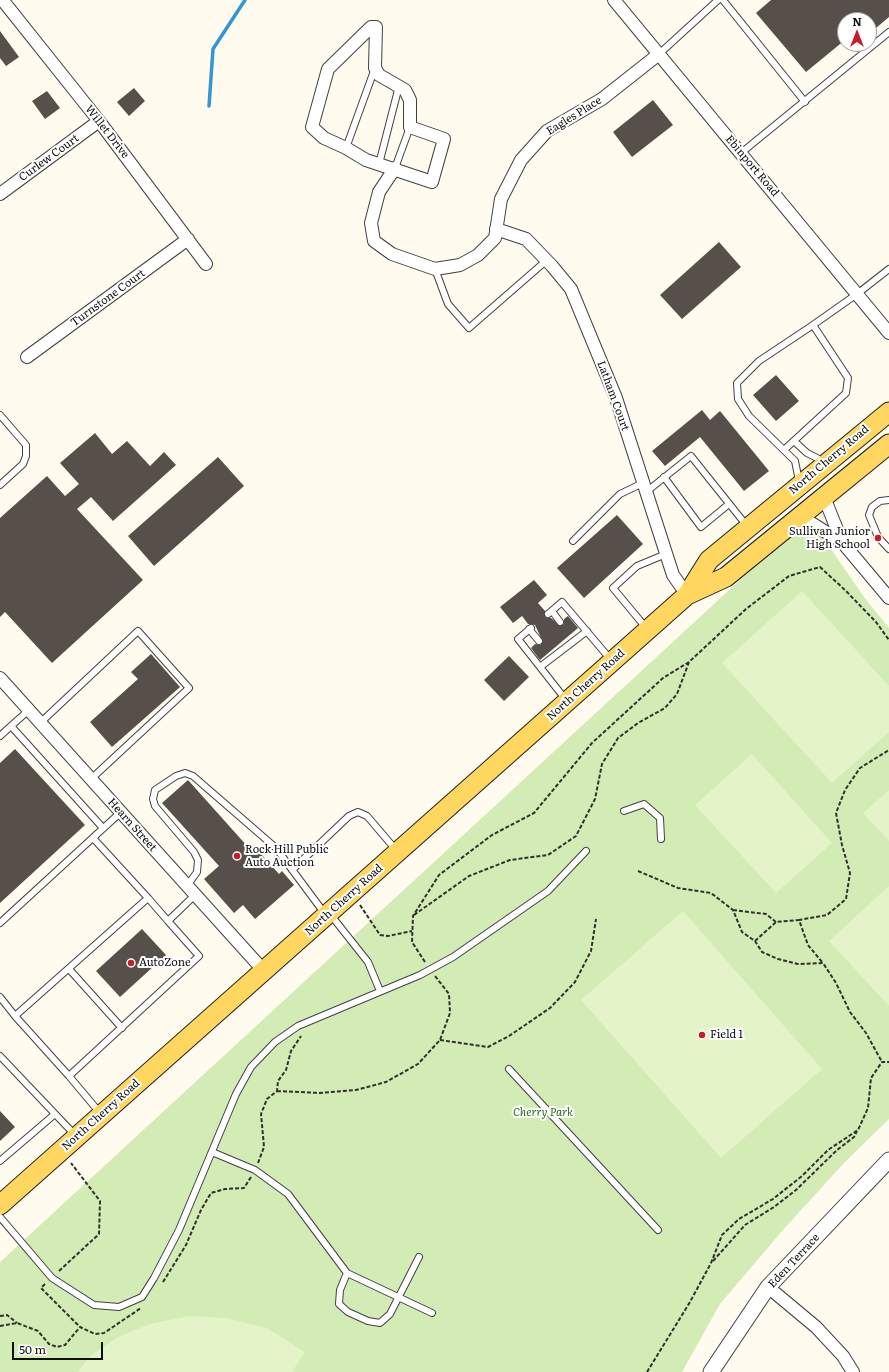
<!DOCTYPE html>
<html>
<head>
<meta charset="utf-8">
<style>
  body { margin:0 }
  #map { position:relative; width:889px; height:1372px; overflow:hidden; background:#fffcef; font-family:Literata,serif }
  canvas { display:block }
  .north { position:absolute; left:837px; top:12px; width:40px; height:40px; box-sizing:border-box; background:#fff; border:1px solid #9f9f9f; border-radius:50%; rotate:0deg; font-size:11px; font-weight:700; line-height:16px; text-align:center; color:#0e0e0e }
  .north::after { content:''; display:block; margin:auto; width:14px; height:18px; background:#c61d28; clip-path:polygon(50% 0,100% 100%,50% 72%,0 100%) }
  .scale { position:absolute; left:12px; top:1342px; width:91px; height:18px; box-sizing:border-box; border:2px solid #0e0e0e; border-top:0; padding-left:5px; font-size:12px; line-height:14px; white-space:nowrap; color:#0e0e0e; -webkit-text-stroke:3px #fff; paint-order:stroke }
</style>
</head>
<body>
<div id="map">
<canvas width="889" height="1372"></canvas>
<div class="north">N</div>
<div class="scale">50 m</div>
</div>
<script>
const ctx = document.querySelector('canvas').getContext('2d');
ctx.lineJoin = 'round';
function fill(path, color) {
  ctx.fillStyle = color;
  ctx.fill(path, 'evenodd');
}
function poly(rows) {
  const path = new Path2D();
  for (const r of rows) {
    path.moveTo(r[0], r[1]);
    for (let i = 2; i < r.length; i += 2) path.lineTo(r[i], r[i + 1]);
  }
  return path;
}
function trace(path, color, width, dash) {
  ctx.strokeStyle = color;
  ctx.lineWidth = width;
  ctx.lineCap = dash ? 'butt' : 'round';
  ctx.setLineDash(dash || []);
  ctx.stroke(path);
}
function label(font, color, halo, rows, align = 'center') {
  ctx.font = font + ' Literata,serif';
  ctx.lineWidth = 4;
  ctx.setLineDash([]);
  ctx.textBaseline = 'middle';
  ctx.strokeStyle = halo;
  ctx.fillStyle = color;
  for (const [text, x, y, turn = 0] of rows) {
    ctx.save();
    ctx.translate(x, y);
    ctx.rotate((+turn || 0) * Math.PI / 180);
    ctx.textAlign = isNaN(turn) ? turn : align;
    if (halo) ctx.strokeText(text, 0, 0);
    ctx.fillText(text, 0, 0);
    ctx.restore();
  }
}
fill(poly([
  [807,527,824,539,864,597,889,628,889,1119,844,1163,783,1230,720,1304,682,1372,0,1372,0,1262,791,533,797,529]
]), '#d3ecb6');
fill(poly([
  [802,591,889,686,889,732,832,783,722,663],
  [752,754,832,843,776,893,695,805],
  [889,790,889,841,863,813],
  [889,886,889,1006,829,941],
  [683,911,822,1069,721,1158,581,1000],
  [189,1316,226,1318,267,1328,305,1352,292,1372,78,1372,90,1356,118,1337,150,1324]
]), '#e4f3c8');
trace(poly([
  [209,106,213,49,245,0]
]), '#3296d5', 3.5);
fill(poly([
  [771,0,889,0,889,17,869,34,869,20,845,20,845,40,806,72,756,13],
  [0,31,19,57,6,66,0,58],
  [134,88,145,101,129,116,117,102],
  [47,91,60,108,45,119,32,101],
  [653,100,673,125,632,157,613,132],
  [719,242,741,267,682,319,660,295],
  [776,375,799,401,776,421,753,395],
  [702,410,710,420,720,411,769,471,744,491,700,437,665,466,652,451],
  [95,433,112,454,127,441,150,466,164,452,176,465,113,521,91,497,77,509,143,580,52,663,5,612,0,617,0,518,47,476,65,496,79,484,60,463],
  [218,457,244,486,154,566,128,536],
  [617,515,643,544,584,598,557,568],
  [534,580,547,595,538,603,545,611,545,617,551,618,560,626,564,624,564,619,568,616,578,628,540,660,531,648,535,644,540,645,543,642,535,625,528,624,522,616,513,623,500,607],
  [151,654,180,687,112,747,90,722,138,679,131,672],
  [509,656,529,677,504,701,484,680],
  [15,749,85,825,0,903,0,763],
  [188,780,248,847,252,844,279,874,282,871,294,885,255,919,243,905,234,913,204,879,219,866,162,803],
  [142,929,166,955,120,997,96,971],
  [0,1111,15,1127,0,1141]
]), '#574f49');
const service = poly([
  [723,0,805,102],
  [659,54,718,0],
  [346,148,375,68],
  [741,153,889,32],
  [379,164,399,86],
  [395,168,410,127],
  [435,269,448,304,469,328,547,260],
  [0,415,26,445,26,456,23,464,0,485],
  [794,441,807,453,825,462],
  [785,449,846,393,848,378,813,325,857,294,889,269],
  [664,477,701,527,729,504],
  [799,481,795,461,749,416,738,399,737,383,759,361,813,325],
  [646,492,691,456,747,526],
  [889,500,880,501,872,507,869,515,878,537,889,549],
  [573,541,620,494,643,483],
  [552,611,560,622],
  [548,614,562,602,611,660],
  [531,628,518,639,566,700],
  [529,629,539,641],
  [647,629,613,588,637,566,666,554],
  [540,667,587,631],
  [40,723,138,631,189,688,91,779],
  [11,726,29,710],
  [0,736,11,726,103,828],
  [624,811,644,804,660,818,661,839],
  [292,870,349,816,358,812,367,816,396,850],
  [187,886,197,872,198,860,194,852,155,806,153,799,155,790,176,776,185,773,193,776,276,848,325,914],
  [148,898,168,921],
  [330,914,368,962,380,991],
  [0,923,121,812],
  [69,969,122,1028],
  [0,997,15,1016,148,898,93,838],
  [15,1016,69,1076,100,1113],
  [0,1056,76,1136],
  [509,1069,658,1230],
  [69,1076,199,956,168,921,195,895],
  [212,1152,255,1170,288,1194,347,1273,432,1313],
  [0,1161,55,1114],
  [0,1217,52,1278,94,1305,119,1307,142,1297,154,1278,179,1230,236,1094,251,1067,275,1042,298,1026,420,975,453,957,548,891,586,851],
  [347,1273,340,1290,339,1304,348,1312,368,1321,380,1323,390,1314,419,1257]
]);
const minor = poly([
  [614,0,889,333],
  [4,2,99,121,206,264],
  [371,27,376,27,375,68,379,75,405,90,410,100,410,127,444,139,432,182,366,160,346,148,324,138,312,127,328,69,371,27],
  [395,168,379,192,371,223,374,241,392,254,435,269,460,265,478,255,495,238,501,199,521,160,547,131,602,99,659,54],
  [0,194,99,121],
  [496,229,526,239,552,266,571,289,616,398,673,575,687,595],
  [27,357,188,239],
  [824,497,842,542,889,598],
  [800,516,842,542],
  [0,678,264,971],
  [768,1287,816,1327,843,1356,853,1372]
]);
const tertiary = poly([
  [711,1372,768,1287,889,1160]
]);
const primary = poly([
  [687,595,726,577,889,444],
  [0,1205,687,595,709,560,889,412]
]);
trace(service, '#414141', 8);
trace(minor, '#414141', 14);
trace(tertiary, '#414141', 17);
trace(primary, '#1f1f1f', 21);
trace(poly([
  [638,871,678,888,711,893,733,910,742,932,755,941,762,952,778,959,798,964,823,963,836,983,850,1012,866,1033,882,1062],
  [360,905,380,935,388,936,412,931],
  [733,910,766,914,776,922],
  [414,915,469,876,510,860,548,855,576,836,595,799,602,764,618,738,638,723,665,708,677,694,689,662,746,609,789,576,820,567,845,590,876,622,889,640],
  [755,941,776,922,799,920],
  [425,962,412,942,413,916,439,875,492,835,534,813,592,743,663,678,689,662],
  [822,962,808,945,799,920,827,915,846,899,850,873,842,845,836,813,845,790,860,768,889,750],
  [440,1040,488,1047,509,1036,550,1008,575,982,591,951,596,919],
  [277,1091,320,1093,356,1090,386,1082,418,1064,440,1040,450,1013,449,994,435,976],
  [258,1163,264,1147,261,1114,267,1099,277,1091,278,1081,286,1070,291,1051,301,1036],
  [713,1261,745,1225,774,1207,796,1190,837,1150,854,1137,857,1131],
  [59,1271,99,1234,100,1201,71,1163],
  [163,1282,186,1245,201,1210,211,1193,225,1189,244,1188,251,1177],
  [45,1284,41,1288,80,1327],
  [0,1316,7,1315,17,1323],
  [0,1326,17,1323,38,1331,49,1344,57,1347,65,1345,80,1327,95,1334,104,1333,141,1308],
  [647,1372,690,1302,711,1263,722,1235,739,1219,773,1199,802,1176,828,1150,858,1130,868,1108,871,1078,882,1062,889,1062]
]), '#303030', 2, [4, 2]);
trace(service, '#fff', 6);
trace(minor, '#fff', 12);
trace(tertiary, '#fff', 15);
trace(primary, '#ffd65f', 19);
for (const [x, y, r, color] of [
  [878,538,4,"#c61d28"],
  [237,856,4,"#c61d28"],
  [131,963,4,"#c61d28"],
  [702,1035,4,"#c61d28"]
]) {
  const dot = new Path2D();
  dot.arc(x, y, r, 0, 2 * Math.PI);
  ctx.fillStyle = color;
  ctx.fill(dot);
  trace(dot, '#fff', 1.5);
}
label('11px', '#0e0e0e', '#fff', [
  ["Eagles Place",574,116,-32],
  ["Willet Drive",107,132,52],
  ["Curlew Court",49,158,-36],
  ["Ebinport Road",752,166,50],
  ["Turnstone Court",108,298,-36],
  ["Latham Court",613,396,70],
  ["North Cherry Road",829,460,-40],
  ["North Cherry Road",586,685,-42],
  ["Hearn Street",132,825,48],
  ["North Cherry Road",344,900,-42],
  ["North Cherry Road",101,1115,-42],
  ["Eden Terrace",794,1261,-47]
]);
label('11px', '#0e0e0e', '#fff', [
  ["Sullivan Junior",870,532,"right"],
  ["High School",870,545,"right"],
  ["Rock Hill Public",245,850],
  ["Auto Auction",245,863],
  ["AutoZone",139,963],
  ["Field 1",710,1035]
], 'left');
label('italic 11px', '#2c6a1a', '#fff', [
  ["Cherry Park",543,1113]
]);
</script>
</body>
</html>
